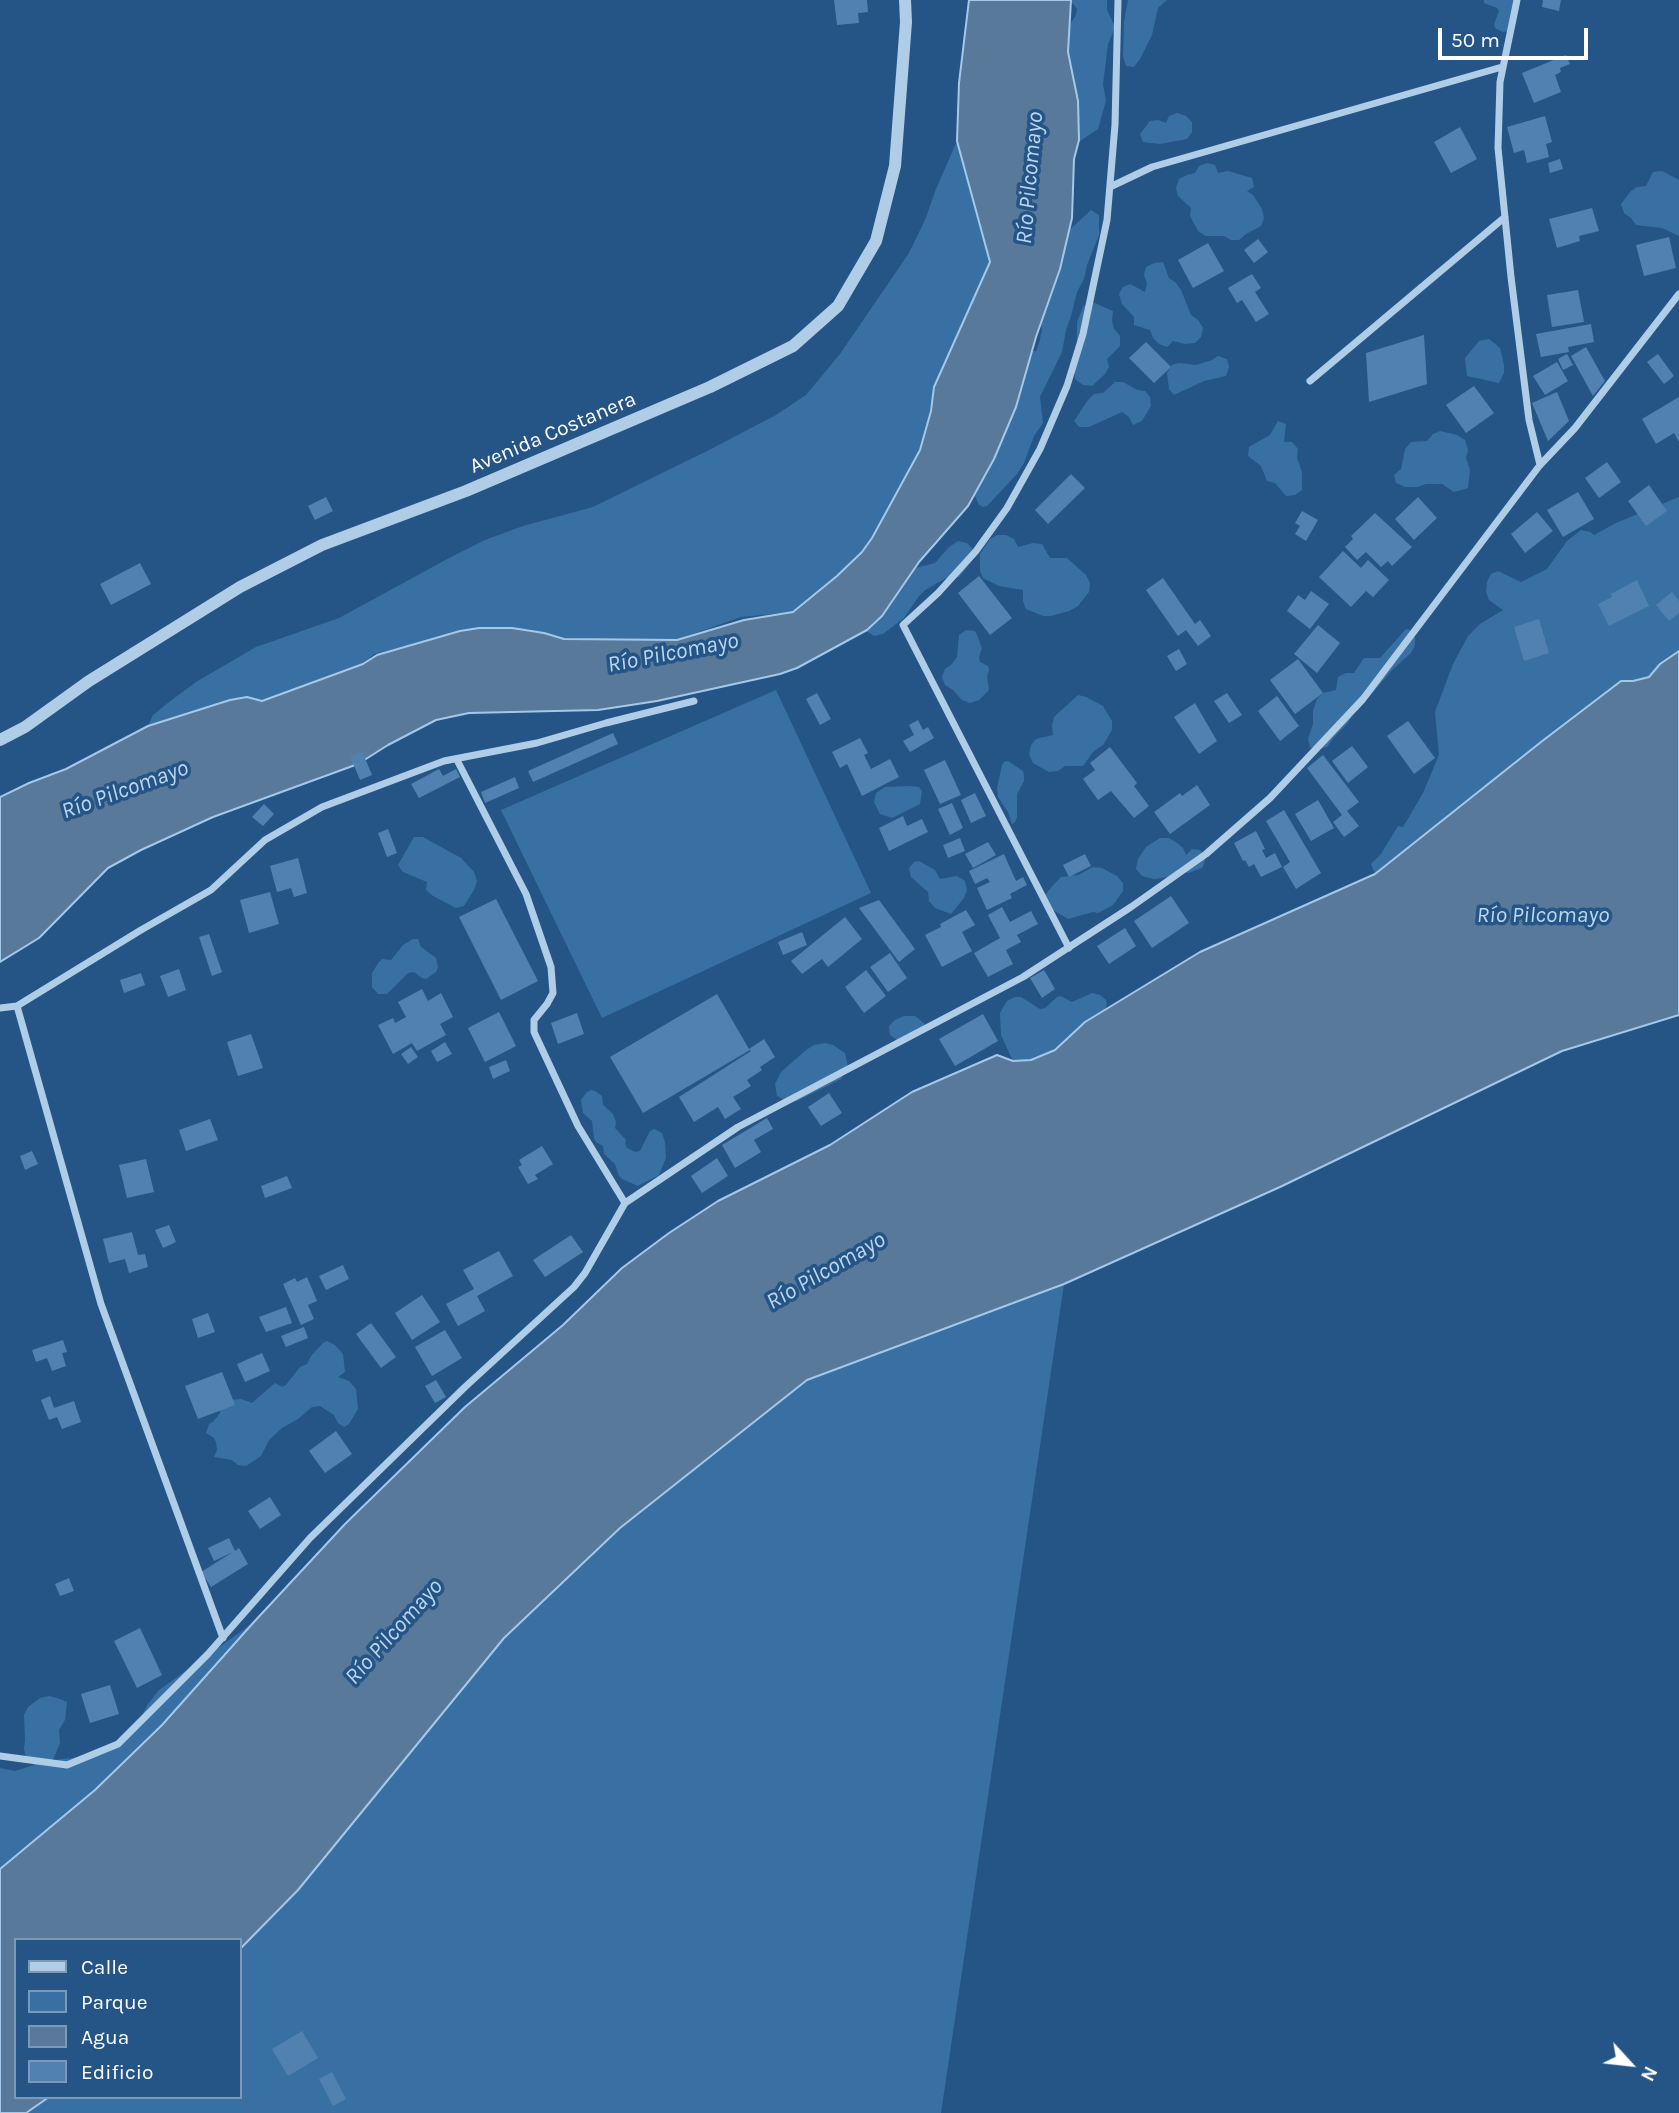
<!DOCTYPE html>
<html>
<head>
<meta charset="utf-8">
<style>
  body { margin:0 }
  #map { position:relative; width:1679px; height:2113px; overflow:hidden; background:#255586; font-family:Karla,sans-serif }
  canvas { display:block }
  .legend { position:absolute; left:14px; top:1938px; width:228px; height:161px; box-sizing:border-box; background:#255586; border:2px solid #7c99b6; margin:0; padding:9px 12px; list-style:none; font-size:21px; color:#fff }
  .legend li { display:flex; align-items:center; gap:14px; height:35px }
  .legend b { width:35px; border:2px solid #7c99b6 }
  .north { position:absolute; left:1595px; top:2029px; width:70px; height:70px; -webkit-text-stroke:5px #255586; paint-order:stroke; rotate:117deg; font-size:19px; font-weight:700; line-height:28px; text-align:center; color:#fff }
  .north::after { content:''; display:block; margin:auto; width:24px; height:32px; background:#fff; clip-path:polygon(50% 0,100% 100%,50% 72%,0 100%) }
  .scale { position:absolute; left:1438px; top:28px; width:150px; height:32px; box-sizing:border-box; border:4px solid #fff; border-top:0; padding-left:9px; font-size:21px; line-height:24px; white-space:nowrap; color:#fff; -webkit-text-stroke:5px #255586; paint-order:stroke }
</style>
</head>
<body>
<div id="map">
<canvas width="1679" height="2113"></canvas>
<ul class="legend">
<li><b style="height:9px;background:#b0cde8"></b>Calle</li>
<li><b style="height:19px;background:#3970a3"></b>Parque</li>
<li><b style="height:19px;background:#59799b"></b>Agua</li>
<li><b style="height:19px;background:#5181b0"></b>Edificio</li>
</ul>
<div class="north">N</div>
<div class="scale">50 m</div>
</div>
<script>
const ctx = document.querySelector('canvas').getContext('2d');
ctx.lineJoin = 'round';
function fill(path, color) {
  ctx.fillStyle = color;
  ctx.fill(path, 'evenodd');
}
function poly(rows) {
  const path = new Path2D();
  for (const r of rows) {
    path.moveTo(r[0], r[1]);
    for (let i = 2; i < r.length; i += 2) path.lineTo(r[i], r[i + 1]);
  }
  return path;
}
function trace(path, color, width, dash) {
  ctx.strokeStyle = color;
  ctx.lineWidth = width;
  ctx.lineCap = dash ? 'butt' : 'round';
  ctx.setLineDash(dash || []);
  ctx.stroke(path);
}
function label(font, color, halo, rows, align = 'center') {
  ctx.font = font + ' Karla,sans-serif';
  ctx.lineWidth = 7;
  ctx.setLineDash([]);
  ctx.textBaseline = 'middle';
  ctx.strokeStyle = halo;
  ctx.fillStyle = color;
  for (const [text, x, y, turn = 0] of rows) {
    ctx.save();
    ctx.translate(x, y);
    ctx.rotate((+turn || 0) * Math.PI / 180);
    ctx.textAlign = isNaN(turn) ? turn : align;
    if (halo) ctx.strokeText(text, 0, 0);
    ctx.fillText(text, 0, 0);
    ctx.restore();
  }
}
fill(poly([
  [1070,0,1107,0,1107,10,1115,27,1108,44,1103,84,1106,101,1098,129,1074,145,1063,36,1076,15,1077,9],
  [1128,0,1167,0,1158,8,1152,35,1140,59,1134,67,1126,66,1123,56,1124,22],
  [1484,0,1520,0,1517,8,1516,23,1512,31,1503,32,1495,28,1494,24,1499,11,1497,8,1484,3],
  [1177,113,1186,116,1192,122,1192,132,1187,139,1160,144,1143,142,1140,134,1150,121,1158,120,1166,123,1169,116],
  [957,141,990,262,934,387,931,411,920,450,872,538,862,552,837,576,793,612,741,617,676,640,564,639,544,633,512,628,479,628,374,654,363,664,262,701,247,697,230,700,148,726,153,715,169,702,196,682,256,647,339,618,451,557,485,540,523,526,593,507,711,449,776,415,806,395,840,354,909,253,925,220,936,189],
  [1207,163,1215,165,1218,173,1228,171,1252,178,1254,187,1247,191,1253,195,1262,209,1264,218,1261,226,1246,234,1239,240,1231,240,1224,236,1206,236,1198,231,1190,216,1191,208,1178,196,1176,188,1179,179,1187,175,1195,173,1199,166],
  [1662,171,1679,180,1679,236,1662,228,1636,225,1631,218,1624,213,1621,204,1631,191,1637,187,1646,186,1653,172],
  [1091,210,1099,215,1099,235,1087,265,1084,279,1077,292,1071,316,1066,330,1062,352,1040,397,1043,423,1034,436,1024,463,1017,474,987,506,983,507,979,505,975,496,976,483,1027,351,1036,351,1039,343,1042,330,1037,304,1065,234],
  [1163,262,1169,278,1176,283,1181,290,1191,315,1198,320,1203,328,1201,337,1195,343,1185,344,1173,341,1167,347,1159,344,1153,338,1150,330,1134,325,1134,317,1122,304,1119,294,1123,287,1130,284,1145,292,1147,284,1144,275,1146,267,1154,263],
  [1090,301,1113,311,1112,321,1114,329,1120,336,1120,346,1107,359,1109,367,1105,374,1092,386,1083,385,1075,379,1074,354,1077,347,1077,322,1083,307],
  [1489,339,1500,348,1504,365,1504,373,1499,383,1467,376,1465,358,1479,341],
  [1218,356,1227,359,1229,367,1226,376,1204,381,1174,395,1169,389,1167,373,1172,365,1179,363,1196,365,1212,360],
  [1115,382,1123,382,1137,390,1145,391,1150,397,1151,406,1142,421,1133,425,1129,417,1122,412,1089,427,1079,427,1074,421,1088,400,1094,394,1103,393],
  [1278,421,1286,424,1284,442,1292,442,1298,449,1297,458,1302,472,1302,490,1295,495,1286,496,1275,483,1267,481,1261,466,1248,456,1249,447,1270,435],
  [1440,431,1457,435,1465,440,1468,450,1466,458,1470,470,1468,488,1454,492,1442,484,1426,484,1417,487,1405,487,1396,483,1394,475,1401,469,1405,449,1411,442,1427,441,1433,434],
  [1679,497,1679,651,1660,664,1649,677,1633,681,1621,681,1541,742,1375,874,1371,864,1381,854,1398,826,1403,827,1423,793,1439,755,1435,712,1453,664,1468,636,1480,624,1503,610,1489,600,1486,592,1487,582,1491,574,1498,571,1521,582,1547,569,1567,541,1581,530,1590,532,1594,535,1616,523],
  [997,535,1006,535,1014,539,1018,547,1033,543,1042,544,1050,558,1067,558,1086,575,1090,583,1089,592,1078,606,1069,611,1051,616,1043,616,1026,609,1023,601,1023,590,999,586,983,578,980,571,980,554,990,539],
  [958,541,967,543,976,553,975,557,960,576,956,578,946,578,925,590,919,596,904,618,883,634,874,636,865,630,891,605,905,575,912,569,935,563,949,547],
  [1406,629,1410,630,1415,637,1415,645,1411,653,1392,670,1358,710,1354,712,1348,723,1335,736,1327,747,1314,750,1310,747,1308,739,1313,724,1313,711,1317,699,1323,693,1336,690,1338,677,1346,673,1354,673,1364,658,1380,658],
  [966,630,975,631,977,635,982,648,979,657,980,662,988,666,989,670,987,676,989,690,979,700,970,703,962,700,953,690,945,685,942,677,945,669,952,664,957,657,959,635],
  [776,690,871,893,602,1018,501,810],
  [1078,695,1086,697,1103,706,1112,721,1112,730,1103,745,1094,751,1083,766,1065,766,1058,771,1049,772,1033,763,1029,754,1031,745,1036,739,1053,735,1052,725,1054,717],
  [1008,761,1023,771,1024,776,1024,781,1017,794,1017,817,1015,822,1012,824,1008,812,998,797,997,788,1002,765,1004,762],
  [910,786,919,787,922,791,920,804,892,818,880,814,874,802,876,793,885,787],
  [414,837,423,837,461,858,474,872,477,881,474,890,464,906,456,908,433,896,426,890,427,882,403,872,398,865],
  [1160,838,1169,838,1177,843,1183,848,1186,855,1192,849,1200,850,1206,856,1204,864,1202,868,1188,873,1180,871,1168,877,1154,879,1142,876,1136,869,1138,859,1146,847],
  [919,861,935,870,940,879,957,876,965,881,967,890,964,898,951,914,935,908,929,901,928,892,911,877,909,868,914,862],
  [1093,867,1102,868,1117,876,1123,883,1123,891,1113,905,1098,913,1093,912,1068,919,1053,910,1045,895,1055,883,1061,877,1078,875],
  [413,939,418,939,421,947,436,958,438,967,436,972,426,979,422,978,414,972,408,973,387,994,378,994,372,987,372,973,379,962,382,959,391,960,403,945],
  [1092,993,1100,995,1106,1000,1107,1005,1103,1013,1085,1022,1059,1047,1031,1060,1013,1061,1001,1035,1000,1013,1007,1001,1015,997,1021,997,1040,1009,1045,1008,1057,997,1061,996,1072,1002],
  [904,1016,915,1016,925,1024,917,1032,897,1040,890,1035,889,1026,895,1020],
  [825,1043,833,1045,845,1053,848,1067,841,1079,797,1101,789,1102,777,1096,775,1084,781,1072,806,1050,814,1045],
  [591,1090,595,1091,602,1096,603,1105,613,1114,616,1122,615,1128,626,1140,625,1144,627,1148,635,1152,640,1151,650,1131,654,1129,662,1133,665,1142,666,1158,659,1175,638,1186,622,1179,619,1176,615,1164,604,1154,603,1146,596,1142,594,1138,592,1121,583,1113,581,1100,586,1093],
  [1064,1284,941,2113,26,2113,49,2097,240,2097,240,1949,298,1890,504,1638,620,1528,807,1380],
  [327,1341,335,1345,343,1354,345,1372,338,1377,349,1381,356,1389,358,1409,349,1424,344,1427,338,1423,334,1415,320,1406,312,1407,298,1419,282,1428,269,1440,261,1456,246,1466,238,1465,232,1460,214,1457,217,1450,216,1442,214,1438,206,1433,209,1424,213,1422,220,1413,221,1405,228,1400,241,1399,252,1403,275,1383,282,1387,286,1385,300,1367,307,1364,311,1356,323,1343],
  [253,1623,162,1725,95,1790,0,1869,0,1768,15,1771,34,1765,26,1757,24,1749,25,1740,24,1715,28,1707,40,1698,49,1696,57,1698,67,1702,65,1720,59,1730,60,1743,53,1760,101,1755,132,1734,148,1704,159,1690]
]), '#3970a3');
const water = poly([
  [969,0,1071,0,1068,52,1078,101,1079,140,1074,159,1072,218,1060,269,1036,337,1016,407,994,459,968,506,919,562,882,616,867,630,797,668,780,674,657,701,598,710,469,713,436,720,388,745,358,764,213,817,141,850,108,868,39,938,0,962,0,797,29,783,66,769,148,726,230,700,247,697,262,701,363,664,377,655,460,631,479,628,512,628,544,633,564,639,677,640,744,620,793,612,837,576,862,552,872,538,920,450,931,411,934,387,990,262,957,141,959,83,969,0],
  [1679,651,1679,1015,1562,1051,1280,1187,1064,1284,807,1380,620,1528,504,1638,298,1890,240,1949,240,1940,16,1940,16,2097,49,2097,26,2113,0,2113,0,1869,95,1790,162,1725,253,1623,345,1524,465,1407,563,1325,622,1268,669,1233,718,1201,830,1145,912,1092,997,1055,1013,1061,1031,1060,1055,1050,1085,1022,1200,952,1375,874,1541,742,1621,681,1633,681,1649,677,1660,664,1679,651]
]);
fill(water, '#59799b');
trace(water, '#a4c8e9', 2);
fill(poly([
  [834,0,867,0,868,12,858,13,859,23,837,25],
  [1543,0,1561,0,1559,11,1542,7],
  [1566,55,1570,64,1560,68,1561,72,1555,75,1561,92,1534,103,1522,73],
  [1545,116,1552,142,1546,144,1549,157,1527,163,1524,150,1514,153,1507,127],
  [1460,127,1477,159,1451,173,1434,142],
  [1560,159,1563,169,1550,173,1548,163],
  [1592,208,1599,231,1579,236,1580,241,1557,248,1549,219],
  [1669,237,1676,268,1644,276,1636,245],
  [1258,239,1268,252,1254,263,1244,250],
  [1208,243,1224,271,1193,288,1178,260],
  [1252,274,1261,288,1255,292,1269,314,1256,322,1242,300,1237,303,1228,288],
  [1578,290,1584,322,1552,327,1547,295],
  [1591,324,1594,342,1568,347,1569,352,1541,357,1536,334],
  [1424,335,1427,384,1369,402,1366,353],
  [1146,342,1171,367,1154,383,1129,358],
  [1586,347,1605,381,1593,396,1571,356],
  [1567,354,1573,365,1563,370,1558,359],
  [1658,354,1674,376,1664,384,1647,362],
  [1557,362,1568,381,1545,395,1533,376],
  [1474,386,1494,413,1466,433,1446,405],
  [1557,392,1569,421,1548,441,1532,403],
  [1679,397,1679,442,1674,433,1656,444,1642,419],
  [1607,462,1621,482,1599,498,1585,478],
  [1071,474,1085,488,1048,524,1035,510],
  [1649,485,1667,511,1646,526,1628,501],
  [1578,492,1594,519,1563,537,1547,510],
  [326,497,333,511,315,520,308,506],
  [1418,497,1437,518,1414,540,1395,519],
  [1302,511,1318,520,1306,541,1295,534,1300,526,1295,523],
  [1537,512,1553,531,1525,553,1511,534],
  [1375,513,1412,547,1392,566,1388,561,1381,567,1366,552,1357,560,1345,547,1353,539,1351,536],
  [1343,551,1361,568,1368,560,1389,580,1373,597,1366,591,1351,607,1319,577],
  [140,563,151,584,111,605,100,584],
  [979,576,1012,618,990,635,958,593],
  [1163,578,1195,624,1200,620,1211,636,1198,646,1186,630,1178,636,1146,590],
  [1637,580,1649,606,1609,626,1598,604,1612,597,1611,594],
  [1311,591,1329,604,1310,629,1287,611,1298,595,1305,600],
  [1672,592,1679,601,1679,613,1669,621,1656,605],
  [1539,619,1549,653,1524,661,1514,627],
  [1318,625,1340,643,1317,673,1294,654],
  [1179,649,1187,664,1176,671,1167,656],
  [1298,659,1323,693,1295,714,1270,680],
  [817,693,831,719,820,725,806,699],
  [1227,693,1242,715,1229,723,1214,701],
  [1277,696,1299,726,1280,741,1258,711],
  [1195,703,1217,741,1199,754,1174,717],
  [918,720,923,730,928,727,934,738,910,752,903,741,914,735,909,725],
  [1408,721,1435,758,1414,774,1387,736],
  [613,733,618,744,533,782,528,771],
  [860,738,868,753,864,755,871,769,890,759,899,777,862,796,847,764,840,768,832,752],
  [1352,746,1368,767,1348,783,1332,761],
  [1110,747,1137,783,1134,786,1149,806,1134,818,1111,791,1098,800,1083,779,1095,770,1090,763],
  [362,751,372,775,360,780,350,756],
  [1323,755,1359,802,1347,811,1359,826,1344,837,1333,822,1342,815,1307,768],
  [945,760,961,795,940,804,924,770],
  [439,769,443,776,456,769,460,777,419,798,411,784],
  [515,777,519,788,485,803,481,792],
  [1197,785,1210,805,1170,834,1154,812,1180,793,1182,796],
  [975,793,986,816,971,823,961,800],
  [1318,800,1334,828,1311,841,1295,814],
  [952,803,963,828,950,835,938,809],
  [264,804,274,814,263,826,252,817],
  [1284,810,1321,873,1296,889,1283,867,1290,862,1266,821],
  [903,816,907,826,922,819,928,832,889,851,879,828],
  [388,829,397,853,387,857,378,833],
  [1256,831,1265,849,1262,850,1266,858,1275,853,1282,867,1261,877,1254,864,1249,867,1245,860,1243,861,1234,843],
  [960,838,965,851,948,858,943,845],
  [988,842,996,855,973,868,965,854],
  [1004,854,1016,881,1023,877,1027,885,1010,894,1012,898,987,910,977,888,990,882,987,878,975,884,969,871],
  [1085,854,1091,866,1069,877,1063,865],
  [298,858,307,893,294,897,291,888,277,892,270,866],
  [270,892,279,924,249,933,240,900],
  [1171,896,1189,923,1152,948,1134,921],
  [496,899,538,981,501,1000,459,917],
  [879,900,915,949,899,962,859,908],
  [1002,907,1010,922,1031,911,1038,924,1017,935,1021,942,1006,950,1013,964,988,977,974,953,1000,938,988,915],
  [966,910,975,925,962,932,972,951,942,967,925,935,941,927,940,924],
  [845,917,862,939,828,967,822,959,802,974,791,961],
  [1125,928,1136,946,1109,964,1097,946],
  [802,932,807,945,783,955,778,942],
  [209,934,222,972,212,976,199,937],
  [890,953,907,978,888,992,870,967],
  [179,969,186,990,168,997,160,976],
  [866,970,886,996,864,1013,845,987],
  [1044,970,1055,989,1042,998,1030,978],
  [141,973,145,985,124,993,120,980],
  [422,989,428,1001,441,993,453,1017,440,1024,446,1035,417,1051,412,1043,393,1054,378,1025,393,1018,395,1023,406,1017,398,1002],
  [717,994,749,1049,764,1039,775,1057,760,1067,762,1070,747,1080,751,1086,733,1097,741,1109,725,1119,718,1107,694,1122,679,1097,751,1051,750,1050,643,1113,610,1057],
  [499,1012,516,1046,485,1062,468,1028],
  [577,1013,584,1034,558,1044,551,1023],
  [983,1014,998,1041,955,1066,939,1039],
  [251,1034,263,1068,238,1076,227,1042],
  [445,1042,452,1054,437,1062,431,1051],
  [411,1047,418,1057,408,1064,401,1054],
  [506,1060,510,1071,493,1079,489,1067],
  [829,1093,842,1113,821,1126,808,1107],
  [767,1118,773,1129,754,1140,761,1152,735,1168,722,1145],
  [210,1119,218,1140,186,1151,179,1130],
  [542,1146,553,1164,535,1175,538,1179,528,1184,518,1167,522,1165,519,1160],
  [32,1151,38,1164,25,1170,20,1156],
  [717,1158,728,1176,702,1193,691,1176],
  [146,1159,154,1192,127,1198,119,1165],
  [287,1176,292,1188,265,1198,261,1186],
  [169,1225,176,1242,163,1248,155,1230],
  [132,1232,138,1255,145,1254,148,1267,129,1273,125,1259,109,1263,103,1239],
  [571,1235,583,1252,545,1277,533,1260],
  [499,1251,513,1276,477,1296,485,1311,458,1326,446,1304,474,1289,463,1270],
  [343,1265,349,1279,326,1290,319,1276],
  [307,1277,317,1301,308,1305,314,1319,301,1325,283,1284,295,1278,297,1282],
  [422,1295,440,1322,412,1340,395,1313],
  [286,1307,292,1323,266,1332,259,1317],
  [208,1313,215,1332,198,1338,192,1319],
  [371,1323,396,1357,381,1368,356,1334],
  [304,1327,308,1338,286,1347,281,1336],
  [445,1330,462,1358,432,1376,415,1347],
  [63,1340,67,1352,62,1353,66,1366,52,1371,47,1358,36,1362,32,1350],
  [262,1353,270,1371,245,1382,237,1364],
  [222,1372,235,1405,198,1419,185,1386],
  [436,1380,446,1397,435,1403,425,1386],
  [50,1396,54,1408,74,1401,81,1422,62,1429,57,1417,49,1420,41,1400],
  [336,1431,352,1454,325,1473,309,1451],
  [270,1497,281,1515,260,1529,248,1511],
  [229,1538,235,1551,239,1548,248,1564,211,1587,201,1572,233,1552,214,1561,208,1548],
  [69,1578,74,1591,60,1596,55,1584],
  [140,1628,162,1675,137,1688,114,1641],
  [110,1685,119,1714,90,1723,81,1694],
  [302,2031,318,2058,288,2076,272,2049],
  [332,2072,346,2099,333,2106,319,2079]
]), '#5181b0');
trace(poly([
  [1517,0,1500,82,1498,148,1511,277,1529,420,1540,465],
  [1110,187,1152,167,1502,67],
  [1310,381,1505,217],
  [457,760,526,894,551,967,553,993,547,1004,534,1020,534,1032,578,1126,625,1203],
  [1069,948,903,625,938,593,976,551,1007,508,1040,449,1067,386,1083,334,1107,220,1115,125,1118,0],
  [17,1006,101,1304,223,1638],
  [0,1008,17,1006,141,930,211,890,265,840,322,807,444,761,537,743,606,723,694,701],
  [0,1756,67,1765,118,1744,208,1654,310,1538,465,1387,574,1287,585,1273,625,1203,738,1127,1023,977,1131,907,1206,854,1270,798,1363,699,1540,465,1575,428,1679,294]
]), '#b0cde8', 7);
trace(poly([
  [0,740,25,727,89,681,240,587,322,545,466,491,710,387,793,346,838,306,876,241,895,166,906,22,905,0]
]), '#b0cde8', 12);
label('21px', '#fff', '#255586', [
  ["Avenida Costanera",553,433,-23]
]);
label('italic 23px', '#bbd6f0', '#255586', [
  ["Río Pilcomayo",1030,178,-85],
  ["Río Pilcomayo",673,653,-11],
  ["Río Pilcomayo",125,790,-20],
  ["Río Pilcomayo",1543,915],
  ["Río Pilcomayo",826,1271,-30],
  ["Río Pilcomayo",394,1632,-48]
]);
</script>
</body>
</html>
